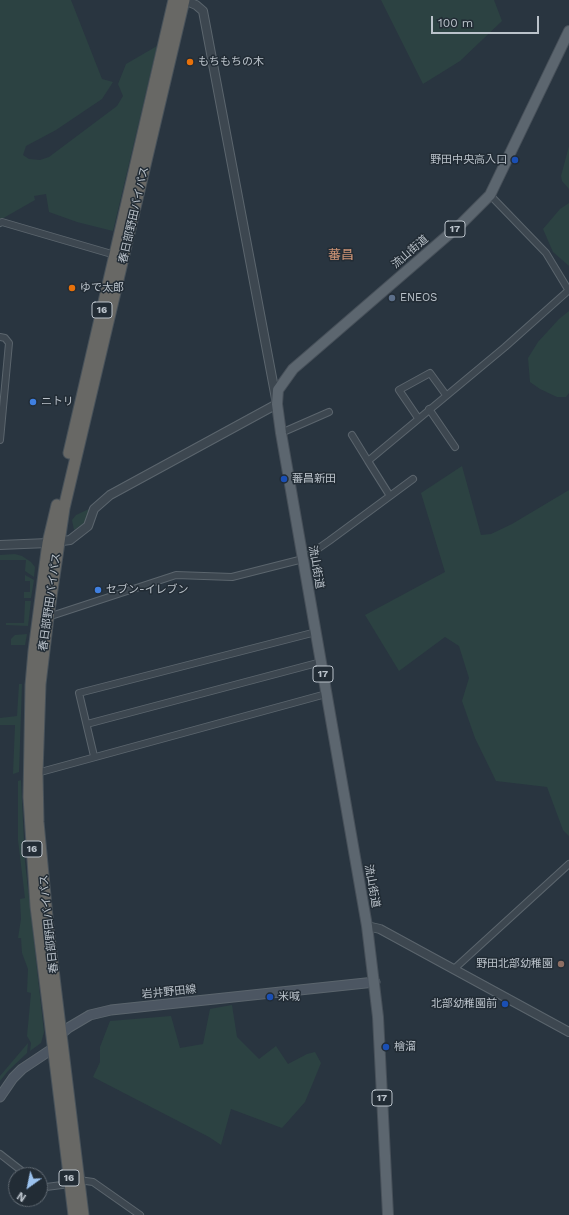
<!DOCTYPE html>
<html>
<head>
<meta charset="utf-8">
<style>
  body { margin:0 }
  #map { position:relative; width:569px; height:1215px; overflow:hidden; background:#293540; font-family:"Work Sans",sans-serif }
  canvas { display:block }
  .north { position:absolute; left:8px; top:1167px; width:40px; height:40px; box-sizing:border-box; background:#222c35; border:1px solid #5f6871; border-radius:50%; rotate:213deg; font-size:11px; font-weight:700; line-height:16px; text-align:center; color:#bac2ca }
  .north::after { content:''; display:block; margin:auto; width:14px; height:18px; background:#9bc2ee; clip-path:polygon(50% 0,100% 100%,50% 72%,0 100%) }
  .scale { position:absolute; left:431px; top:16px; width:108px; height:18px; box-sizing:border-box; border:2px solid #bac2ca; border-top:0; padding-left:5px; font-size:12px; line-height:14px; white-space:nowrap; color:#bac2ca; -webkit-text-stroke:3px #222c35; paint-order:stroke }
</style>
</head>
<body>
<div id="map">
<canvas width="569" height="1215"></canvas>
<div class="north">N</div>
<div class="scale">100 m</div>
</div>
<script>
const ctx = document.querySelector('canvas').getContext('2d');
ctx.lineJoin = 'round';
function fill(path, color) {
  ctx.fillStyle = color;
  ctx.fill(path, 'evenodd');
}
function poly(rows) {
  const path = new Path2D();
  for (const r of rows) {
    path.moveTo(r[0], r[1]);
    for (let i = 2; i < r.length; i += 2) path.lineTo(r[i], r[i + 1]);
  }
  return path;
}
function trace(path, color, width, dash) {
  ctx.strokeStyle = color;
  ctx.lineWidth = width;
  ctx.lineCap = dash ? 'butt' : 'round';
  ctx.setLineDash(dash || []);
  ctx.stroke(path);
}
function label(font, color, halo, rows, align = 'center') {
  ctx.font = font + ' "Work Sans","Noto Sans JP",sans-serif';
  ctx.lineWidth = 3;
  ctx.setLineDash([]);
  ctx.textBaseline = 'middle';
  ctx.strokeStyle = halo;
  ctx.fillStyle = color;
  for (const [text, x, y, turn = 0] of rows) {
    ctx.save();
    ctx.translate(x, y);
    ctx.rotate((+turn || 0) * Math.PI / 180);
    ctx.textAlign = isNaN(turn) ? turn : align;
    if (halo) ctx.strokeText(text, 0, 0);
    ctx.fillText(text, 0, 0);
    ctx.restore();
  }
}
fill(poly([
  [0,0,71,0,102,79,113,82,102,99,56,130,26,146,23,155,29,159,40,160,49,157,117,106,123,96,118,84,126,64,157,46,113,231,77,222,49,212,46,194,34,196,35,200,0,220],
  [381,0,494,0,502,21,460,61,423,84],
  [569,146,569,189,562,181,561,176],
  [569,203,569,266,553,252,543,229,560,209],
  [569,311,569,393,566,397,557,397,540,389,530,382,528,358,538,342,559,319],
  [462,466,481,535,491,534,512,524,569,490,569,836,563,830,547,787,496,781,475,738,462,701,469,678,459,646,445,637,399,671,365,615,445,572,421,493],
  [89,509,85,523,74,530,72,520,76,515],
  [15,554,22,556,31,562,35,567,34,577,25,571,26,560,0,560,0,555],
  [25,575,34,580,31,598,24,598,24,592,30,592,30,581,25,581],
  [25,601,31,601,28,626,6,625,6,623,24,623],
  [27,634,25,645,11,645,11,639,15,635],
  [19,684,22,684,19,772,13,774,15,725,0,725,0,718,17,716],
  [21,780,25,862,44,1032,41,1043,30,1051,31,1043,27,1036,31,993,27,992,28,969,22,953,21,938,18,938,21,919,20,899,25,898,18,840,18,781],
  [232,1005,237,1037,259,1059,276,1046,288,1064,307,1054,315,1052,321,1063,305,1102,282,1128,231,1109,221,1145,209,1137,93,1077,100,1062,100,1047,110,1021,171,1016,180,1048,203,1044,210,1009],
  [28,1043,27,1053,8,1071,0,1081,0,1076]
]), '#2c4242');
const minor = poly([
  [490,195,546,253,569,291],
  [0,223,2,222,115,255],
  [0,337,5,338,9,343,0,440],
  [429,409,455,447],
  [418,418,399,390,430,373,446,395],
  [281,433,329,412],
  [352,435,368,461],
  [390,496,413,479],
  [48,617,176,575,232,577,303,559,329,541,390,496,368,461,505,347,569,290],
  [87,724,321,662],
  [94,756,79,693,316,632],
  [37,773,326,694],
  [454,969,569,864],
  [0,1154,27,1175],
  [79,1180,93,1182,140,1215],
  [40,1183,46,1187,70,1184]
]);
const tertiary = poly([
  [0,545,48,543,70,540,88,526,94,509,110,495,277,404,203,11,196,5,184,0],
  [367,926,380,929,569,1032]
]);
const secondary = poly([
  [0,1097,13,1078,22,1069,55,1047,61,1034,68,1028,90,1015,111,1010,375,982]
]);
const primary = poly([
  [388,1215,378,1017,367,926,281,433,277,404,278,390,293,369,307,357,462,223,490,195,569,31]
]);
const trunk = poly([
  [69,453,174,0],
  [57,505,48,543,34,651,31,685,29,797,36,906,74,1215],
  [83,1215,48,928,38,822,37,773,40,684,48,617,64,508,184,0]
]);
trace(minor, '#5b656d', 8);
trace(tertiary, '#5b656d', 10);
trace(secondary, '#5b656d', 11);
trace(primary, '#475059', 12);
trace(trunk, '#48525a', 13);
trace(minor, '#3d4750', 6);
trace(tertiary, '#3d4750', 8);
trace(secondary, '#4c5662', 9);
trace(primary, '#5c666f', 10);
trace(trunk, '#686865', 11);
for (const [x, y, r, color] of [
  [190,62,4,"#e8710a"],
  [515,160,4,"#1a4fb4"],
  [72,288,4,"#e8710a"],
  [392,298,4,"#5c6f8a"],
  [33,402,4,"#3f7fe0"],
  [284,479,4,"#1a4fb4"],
  [98,590,4,"#3f7fe0"],
  [561,964,4,"#8d6e63"],
  [270,997,4,"#1a4fb4"],
  [505,1004,4,"#1a4fb4"],
  [386,1047,4,"#1a4fb4"]
]) {
  const dot = new Path2D();
  dot.arc(x, y, r, 0, 2 * Math.PI);
  ctx.fillStyle = color;
  ctx.fill(dot);
  trace(dot, '#222c35', 1.5);
}
for (const [x, y, w] of [
  [455,229,20],
  [102,310,20],
  [323,674,20],
  [32,849,20],
  [382,1098,20],
  [69,1178,20]
]) {
  const box = new Path2D();
  box.roundRect(x - w / 2, y - 8, w, 16, 3);
  ctx.fillStyle = '#222c35';
  ctx.fill(box);
  trace(box, '#bac2ca', 1);
}
label('bold 10px', '#bac2ca', null, [
  ["17",455,229],
  ["16",102,310],
  ["17",323,674],
  ["16",32,849],
  ["17",382,1098],
  ["16",69,1178]
]);
label('11px', '#bac2ca', '#222c35', [
  ["もちもちの木",198,62],
  ["野田中央高入口",507,160,"right"],
  ["ゆで太郎",80,288],
  ["ENEOS",400,298],
  ["ニトリ",41,402],
  ["蕃昌新田",292,479],
  ["セブン-イレブン",106,590],
  ["野田北部幼稚園",553,964,"right"],
  ["米喊",278,997],
  ["北部幼稚園前",497,1004,"right"],
  ["檜溜",394,1047]
], 'left');
label('11px', '#bac2ca', '#222c35', [
  ["春日部野田バイパス",134,215,-77],
  ["流山街道",410,252,-41],
  ["流山街道",316,567,80],
  ["春日部野田バイパス",50,602,-82],
  ["流山街道",372,886,80],
  ["春日部野田バイパス",49,924,-96],
  ["岩井野田線",169,992,-6]
]);
label('13px', '#cb9274', '#222c35', [
  ["蕃昌",341,255]
]);
</script>
</body>
</html>
